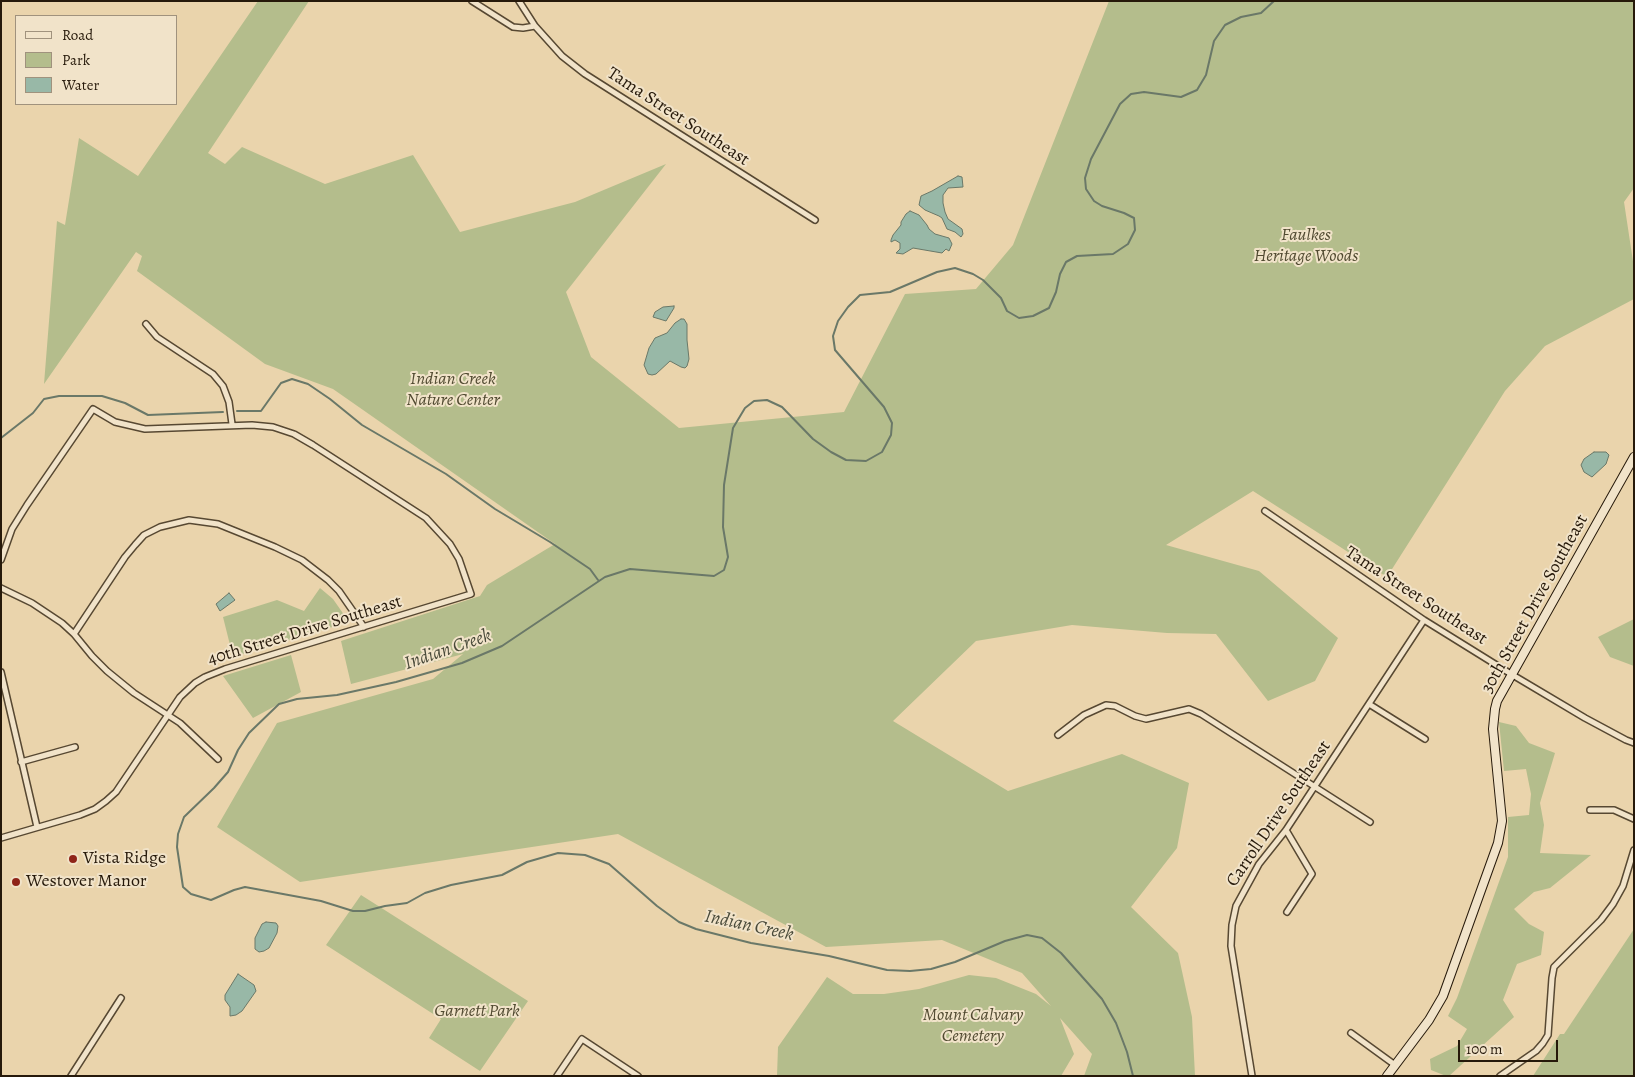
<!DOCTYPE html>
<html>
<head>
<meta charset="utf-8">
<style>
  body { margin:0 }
  #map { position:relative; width:1635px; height:1077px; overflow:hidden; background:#ead4ac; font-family:Alegreya,serif }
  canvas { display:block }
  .frame { position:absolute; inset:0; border:2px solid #26190a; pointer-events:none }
  .legend { position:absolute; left:15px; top:15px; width:162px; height:90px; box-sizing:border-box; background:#f1e3c9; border:1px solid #a0927d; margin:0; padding:6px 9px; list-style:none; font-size:15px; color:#26190a }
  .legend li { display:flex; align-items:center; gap:10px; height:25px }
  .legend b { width:25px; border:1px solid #a0927d }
  .scale { position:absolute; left:1458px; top:1040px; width:100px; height:22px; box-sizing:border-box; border:2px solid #26190a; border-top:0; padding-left:6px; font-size:15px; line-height:18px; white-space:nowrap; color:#26190a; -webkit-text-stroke:4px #f1e3c9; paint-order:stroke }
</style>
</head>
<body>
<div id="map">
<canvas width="1635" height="1077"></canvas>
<div class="frame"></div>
<ul class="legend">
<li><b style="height:6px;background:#f1e3c9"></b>Road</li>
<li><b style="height:14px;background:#b4bd8c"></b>Park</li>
<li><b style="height:14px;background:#98b8a7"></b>Water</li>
</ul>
<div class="scale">100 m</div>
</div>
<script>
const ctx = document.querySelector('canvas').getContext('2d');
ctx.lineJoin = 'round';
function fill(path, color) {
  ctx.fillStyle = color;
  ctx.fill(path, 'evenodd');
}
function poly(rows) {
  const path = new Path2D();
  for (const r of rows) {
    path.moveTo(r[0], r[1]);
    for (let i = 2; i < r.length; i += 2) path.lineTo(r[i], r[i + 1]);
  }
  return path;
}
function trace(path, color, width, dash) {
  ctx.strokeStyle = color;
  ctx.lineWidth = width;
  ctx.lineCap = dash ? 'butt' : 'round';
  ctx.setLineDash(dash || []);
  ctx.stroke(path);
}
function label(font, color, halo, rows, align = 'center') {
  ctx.font = font + ' Alegreya,serif';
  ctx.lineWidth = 4;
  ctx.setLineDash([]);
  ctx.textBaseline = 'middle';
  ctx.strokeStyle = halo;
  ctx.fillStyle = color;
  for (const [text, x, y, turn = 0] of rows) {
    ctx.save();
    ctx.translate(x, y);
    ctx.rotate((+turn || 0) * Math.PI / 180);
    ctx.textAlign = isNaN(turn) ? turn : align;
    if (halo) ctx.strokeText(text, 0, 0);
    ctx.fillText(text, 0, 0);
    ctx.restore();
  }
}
fill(poly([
  [258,1,309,1,208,153,225,164,242,147,325,184,413,155,460,232,575,202,666,164,566,292,591,357,679,428,844,412,905,294,976,289,1013,245,1109,1,1634,1,1634,188,1624,202,1634,268,1634,299,1545,346,1505,391,1387,577,1253,491,1166,545,1259,571,1338,638,1315,681,1268,701,1216,634,1167,633,1072,625,976,641,893,721,1008,791,1122,754,1189,783,1177,848,1131,907,1178,953,1192,1017,1195,1076,1084,1076,1092,1054,1060,1018,1074,1054,1061,1076,777,1076,778,1047,827,977,853,994,884,994,919,989,969,975,996,978,1036,994,1051,1006,1022,973,942,940,826,947,618,834,300,882,217,827,277,723,433,679,463,654,351,684,341,641,480,596,487,585,555,544,333,389,265,364,137,271,142,256,136,252,44,384,57,221,65,225,79,138,138,176],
  [320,588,333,599,349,622,233,657,223,617,277,600,304,611],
  [1634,619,1634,666,1610,657,1598,637],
  [291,655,301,692,253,718,223,676],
  [1499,722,1516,726,1529,743,1555,753,1540,803,1544,825,1540,853,1591,855,1550,888,1534,892,1514,909,1529,924,1544,932,1541,955,1517,964,1503,1000,1514,1017,1449,1076,1446,1076,1431,1070,1430,1059,1457,1046,1467,1029,1448,1016,1457,998,1508,857,1508,817,1529,815,1531,794,1526,769,1504,771],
  [361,895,528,1001,480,1071,429,1038,441,1019,326,945],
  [1634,929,1634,1076,1533,1076,1560,1034,1564,1034]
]), '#b4bd8c');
const water = poly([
  [958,176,962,177,963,187,948,188,943,195,943,203,945,212,948,219,962,229,963,234,961,237,955,232,947,229,942,218,939,216,925,210,919,205,921,196,932,191,958,176],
  [910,211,919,215,927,225,929,229,935,234,949,238,952,244,949,251,946,249,942,253,913,248,903,254,896,253,900,249,900,243,895,240,891,242,891,240,893,235,901,225,901,222,906,214,910,211],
  [674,306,674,308,666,321,653,317,655,312,663,307,674,306],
  [681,319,684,319,687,324,687,340,689,359,687,366,685,368,681,367,670,361,656,374,652,375,648,374,644,365,649,348,655,338,667,333,675,323,681,319],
  [1594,452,1606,452,1609,455,1606,464,1592,477,1584,472,1581,465,1584,459,1594,452],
  [229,593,235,600,220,611,216,604,229,593],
  [266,922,276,923,278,926,277,933,269,948,264,951,259,952,255,949,255,938,262,924,266,922],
  [238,974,254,985,256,991,242,1011,236,1015,230,1016,230,1007,225,1000,225,995,238,974]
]);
fill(water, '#98b8a7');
trace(water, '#6a7868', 1);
trace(poly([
  [237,411,261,411,281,383,292,379,308,384,330,399,362,425,446,474,495,509,550,542,590,569,598,580],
  [1,438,33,413,44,399,59,396,102,396,125,403,148,415,223,412],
  [1133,1076,1127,1052,1116,1023,1102,999,1061,953,1042,938,1027,935,1005,941,955,962,931,969,910,971,887,970,829,956,751,943,696,929,679,922,657,906,609,864,585,855,558,853,527,862,502,875,451,885,425,893,407,903,385,906,365,911,353,911,321,901,245,887,234,890,211,900,191,894,183,887,177,847,178,834,184,817,214,788,228,772,238,750,249,733,279,704,297,699,337,695,396,682,462,663,502,646,605,577,630,569,714,576,724,570,728,557,723,527,724,485,733,428,745,408,754,401,767,400,782,407,813,439,831,452,846,460,866,461,882,452,891,435,892,423,884,407,835,350,833,336,838,321,848,307,860,295,890,292,937,272,955,268,973,274,983,280,1001,298,1007,311,1019,318,1033,316,1049,308,1056,292,1060,274,1066,262,1077,256,1113,254,1128,244,1135,230,1134,218,1124,213,1102,206,1094,201,1086,189,1085,178,1091,159,1120,104,1131,94,1144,92,1181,97,1197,90,1206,75,1214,41,1225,25,1241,17,1261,13,1274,1]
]), '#6a7868', 2);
const street = poly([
  [472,1,513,27,523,28,535,26,562,56,585,74,815,220],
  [519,1,535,26],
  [146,324,157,337,213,374,223,386,229,402,232,424],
  [1265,511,1424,620,1511,674,1585,718,1626,740,1634,743],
  [1,560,12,529,27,505,93,409,115,422,145,429,252,425,273,427,294,434,313,445,426,518,450,544,459,559,471,594,225,669,205,677,195,683,180,697,116,792,106,801,95,809,80,815,1,838],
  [1,588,32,603,62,623,74,634,92,656,107,671,134,693,180,723,218,759],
  [74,634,125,557,135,545,144,535,160,527,189,520,218,524,275,547,302,560,328,580,339,591,364,627],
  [1,672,37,827],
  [1369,704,1425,739],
  [1058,735,1084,715,1106,705,1115,706,1135,716,1146,719,1189,709,1201,714,1370,822],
  [21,762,75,747],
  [1590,810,1614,810,1634,819],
  [1286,830,1312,874,1287,912],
  [1351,1033,1395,1065],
  [71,1076,121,998],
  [557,1076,582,1039,638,1076],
  [1252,1076,1231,946,1232,925,1236,906,1259,864,1286,830,1424,620],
  [1500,1076,1536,1051,1543,1043,1548,1035,1552,978,1554,967,1601,920,1613,904,1623,886,1634,850]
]);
const secondary = poly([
  [1387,1076,1429,1020,1443,996,1498,843,1502,821,1493,729,1495,709,1497,701,1634,457]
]);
trace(street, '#574832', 8);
trace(secondary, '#26190a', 10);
trace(street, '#f1e3c9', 5);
trace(secondary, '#f1e3c9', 8);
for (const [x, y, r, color] of [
  [73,859,5,"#8f2418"],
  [16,882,5,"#8f2418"]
]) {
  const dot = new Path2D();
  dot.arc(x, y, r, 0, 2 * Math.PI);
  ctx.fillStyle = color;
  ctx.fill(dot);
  trace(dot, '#f1e3c9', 2);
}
label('18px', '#26190a', '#f1e3c9', [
  ["Tama Street Southeast",678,117,33],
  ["Tama Street Southeast",1416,596,33],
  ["30th Street Drive Southeast",1535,604,-61],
  ["40th Street Drive Southeast",305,631,-17],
  ["Carroll Drive Southeast",1279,814,-56]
]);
label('italic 18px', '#514a31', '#f1e3c9', [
  ["Faulkes",1306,236],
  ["Heritage Woods",1306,257],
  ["Indian Creek",453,380],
  ["Nature Center",453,401],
  ["Garnett Park",477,1012],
  ["Mount Calvary",973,1016],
  ["Cemetery",973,1037]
]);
label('18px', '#26190a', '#f1e3c9', [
  ["Vista Ridge",83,859],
  ["Westover Manor",26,882]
], 'left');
label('italic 19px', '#484939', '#f1e3c9', [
  ["Indian Creek",448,650,-19],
  ["Indian Creek",749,926,12]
]);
</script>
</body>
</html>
